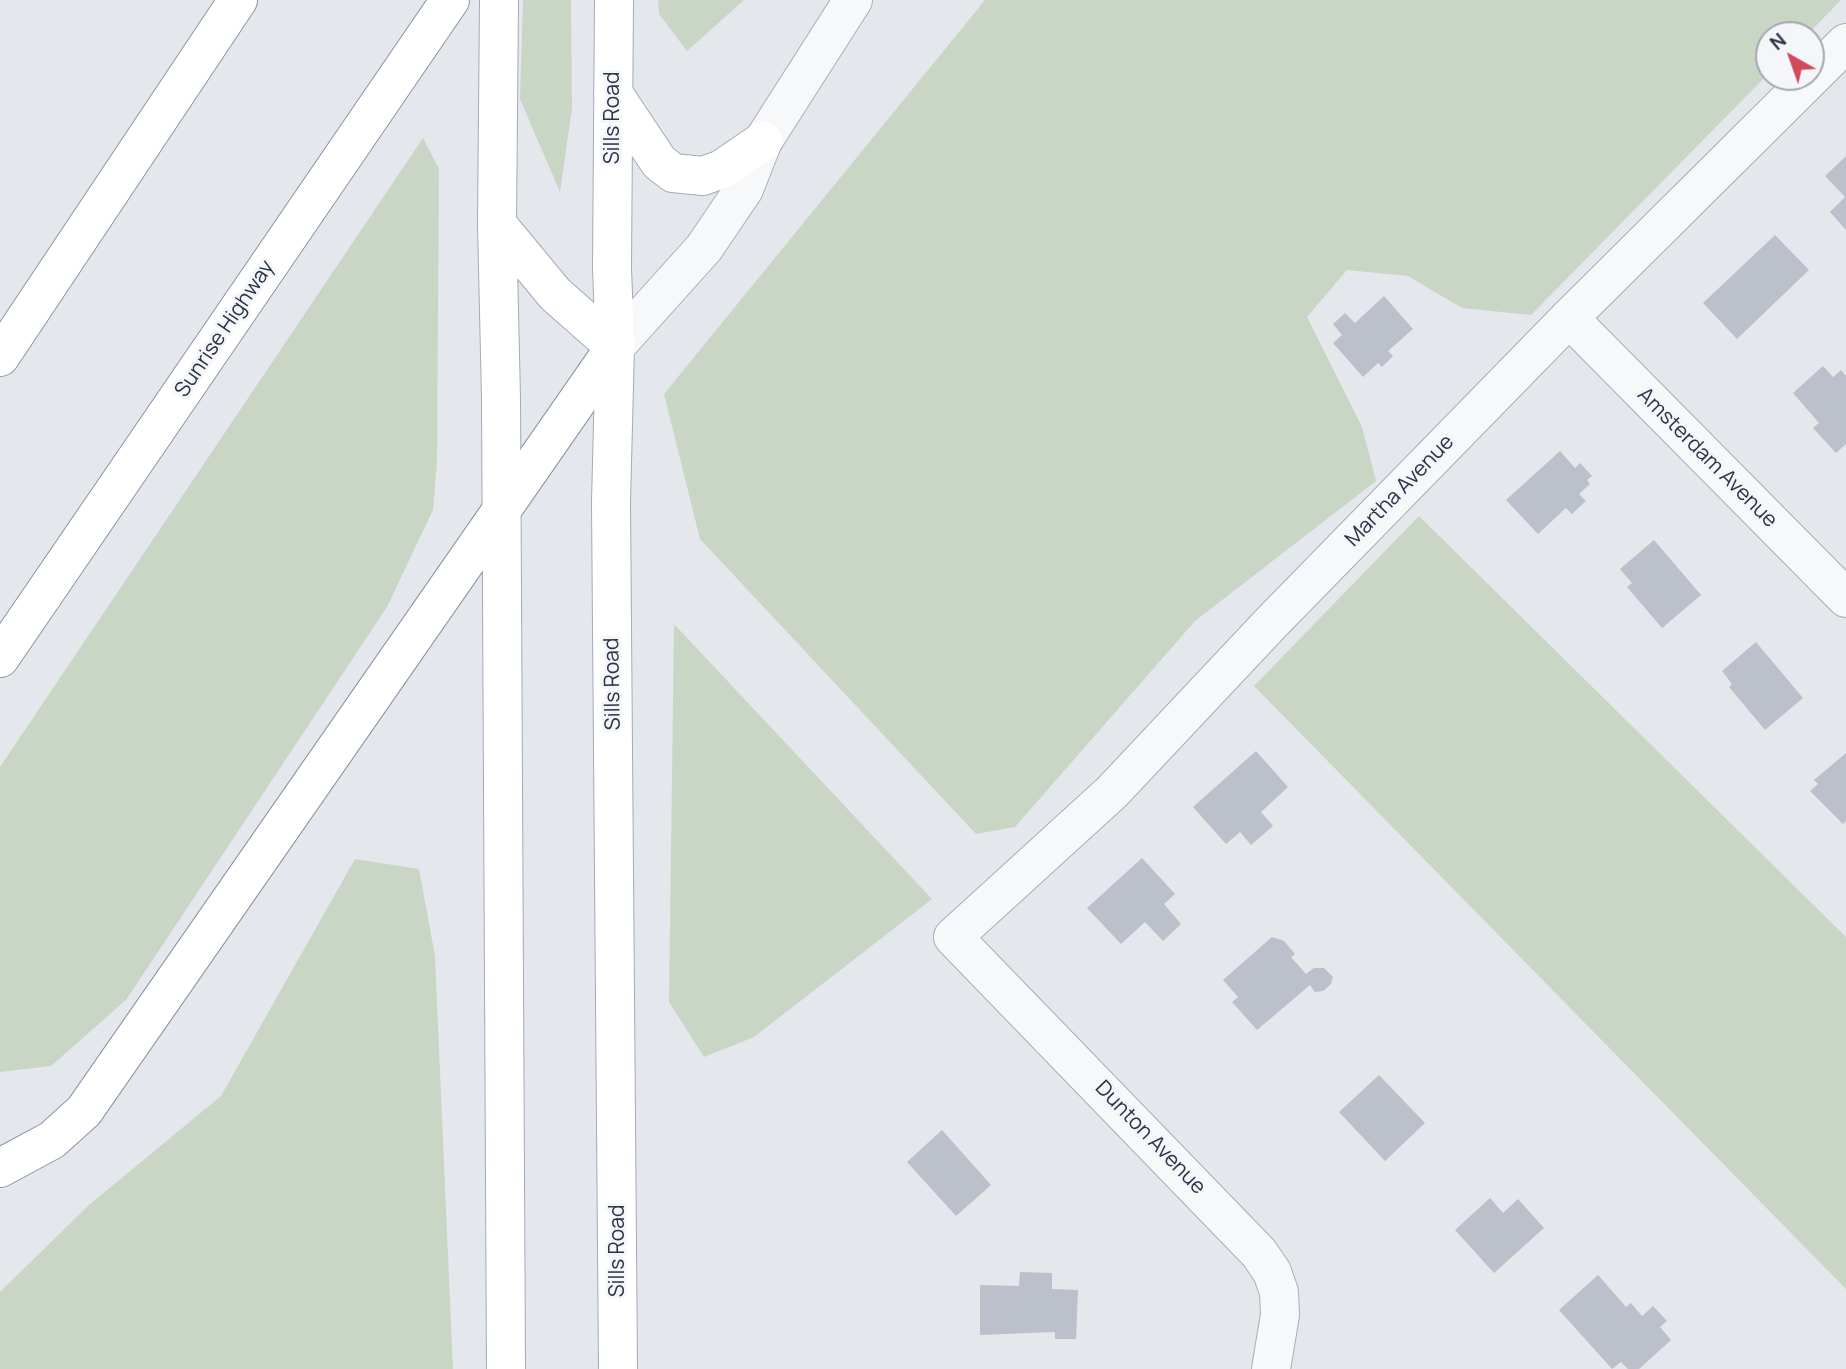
<!DOCTYPE html>
<html>
<head>
<meta charset="utf-8">
<style>
  body { margin:0 }
  #map { position:relative; width:1846px; height:1369px; overflow:hidden; background:#e4e7ec; font-family:Manrope,sans-serif }
  canvas { display:block }
  .north { position:absolute; left:1755px; top:21px; width:70px; height:70px; box-sizing:border-box; background:#f4f6f9; border:2px solid #a4a8b1; border-radius:50%; rotate:320deg; font-size:19px; font-weight:700; line-height:28px; text-align:center; color:#2b3445 }
  .north::after { content:''; display:block; margin:auto; width:24px; height:32px; background:#d1495b; clip-path:polygon(50% 0,100% 100%,50% 72%,0 100%) }
</style>
</head>
<body>
<div id="map">
<canvas width="1846" height="1369"></canvas>
<div class="north">N</div>
</div>
<script>
const ctx = document.querySelector('canvas').getContext('2d');
ctx.lineJoin = 'round';
function fill(path, color) {
  ctx.fillStyle = color;
  ctx.fill(path, 'evenodd');
}
function poly(rows) {
  const path = new Path2D();
  for (const r of rows) {
    path.moveTo(r[0], r[1]);
    for (let i = 2; i < r.length; i += 2) path.lineTo(r[i], r[i + 1]);
  }
  return path;
}
function trace(path, color, width, dash) {
  ctx.strokeStyle = color;
  ctx.lineWidth = width;
  ctx.lineCap = dash ? 'butt' : 'round';
  ctx.setLineDash(dash || []);
  ctx.stroke(path);
}
function label(font, color, halo, rows, align = 'center') {
  ctx.font = font + ' Manrope,sans-serif';
  ctx.lineWidth = 6;
  ctx.setLineDash([]);
  ctx.textBaseline = 'middle';
  ctx.strokeStyle = halo;
  ctx.fillStyle = color;
  for (const [text, x, y, turn = 0] of rows) {
    ctx.save();
    ctx.translate(x, y);
    ctx.rotate((+turn || 0) * Math.PI / 180);
    ctx.textAlign = isNaN(turn) ? turn : align;
    if (halo) ctx.strokeText(text, 0, 0);
    ctx.fillText(text, 0, 0);
    ctx.restore();
  }
}
fill(poly([
  [523,0,571,0,572,108,560,192,520,99],
  [658,0,744,0,687,51,659,14],
  [985,0,1841,0,1807,35,1769,35,1769,73,1531,315,1462,308,1408,276,1347,270,1307,317,1362,427,1376,481,1195,621,1015,827,976,834,700,539,664,394],
  [423,138,439,169,437,462,433,510,387,607,126,1000,51,1066,0,1072,0,767],
  [1419,516,1846,937,1846,1289,1254,686],
  [674,624,932,899,754,1037,704,1057,669,1002],
  [355,859,419,869,435,956,453,1369,0,1369,0,1292,89,1205,221,1096]
]), '#c9d6c5');
fill(poly([
  [1846,156,1846,230,1830,212,1845,197,1825,176],
  [1775,235,1809,270,1737,339,1703,303],
  [1384,296,1413,329,1388,351,1393,356,1382,367,1378,363,1363,377,1333,343,1342,335,1333,324,1345,313,1355,323],
  [1823,366,1833,377,1841,370,1846,376,1846,444,1836,453,1813,428,1819,423,1793,393],
  [1560,451,1575,468,1580,463,1592,476,1587,480,1590,484,1579,494,1586,501,1572,514,1566,508,1538,534,1506,500],
  [1654,540,1701,595,1662,628,1627,587,1632,583,1620,569],
  [1756,642,1803,698,1765,730,1729,687,1732,684,1722,671],
  [1256,751,1288,787,1261,812,1273,826,1251,845,1240,832,1226,844,1193,807],
  [1846,753,1846,821,1843,824,1810,791,1818,784,1814,780],
  [1142,858,1175,894,1164,904,1181,924,1163,941,1145,922,1121,944,1087,908],
  [1272,937,1284,941,1295,954,1291,957,1306,974,1314,968,1324,968,1333,977,1331,984,1323,991,1315,992,1310,985,1257,1030,1232,1002,1238,997,1223,980],
  [1379,1075,1425,1123,1385,1161,1339,1112],
  [942,1130,991,1185,956,1216,907,1162],
  [1490,1198,1503,1213,1518,1199,1544,1228,1494,1273,1455,1230],
  [1020,1272,1052,1273,1052,1289,1078,1290,1076,1339,1055,1339,1055,1332,980,1335,980,1285,1019,1286],
  [1598,1275,1626,1307,1631,1303,1642,1316,1653,1306,1667,1321,1660,1327,1671,1340,1639,1369,1628,1369,1621,1362,1612,1369,1559,1310]
]), '#bbc0ca');
const minor = poly([
  [1569,318,1846,598],
  [615,347,704,248,744,189,763,141,853,0],
  [1271,1369,1280,1315,1279,1292,1272,1272,1259,1253,953,937,1112,792,1271,623,1569,318,1846,43]
]);
const major = poly([
  [499,0,497,224,501,398,506,1369],
  [614,0,612,268,615,347,611,502,618,1369],
  [613,93,659,162,673,173,703,176,722,169,763,141],
  [497,224,555,294,615,347]
]);
const highway = poly([
  [0,357,238,0],
  [0,658,450,0],
  [0,1168,52,1140,84,1111,615,347]
]);
trace(minor, '#a9aeb7', 40);
trace(major, '#a3abb8', 40);
trace(highway, '#8b94a3', 40);
trace(minor, '#f7f8fa', 38);
trace(major, '#fff', 38);
trace(highway, '#fff', 38);
label('21px', '#2b3445', '#f4f6f9', [
  ["Sills Road",613,118,-90],
  ["Sunrise Highway",225,329,-56],
  ["Amsterdam Avenue",1707,458,45],
  ["Martha Avenue",1400,491,-46],
  ["Sills Road",613,684,-91],
  ["Dunton Avenue",1150,1138,46],
  ["Sills Road",618,1251,-90]
]);
</script>
</body>
</html>
